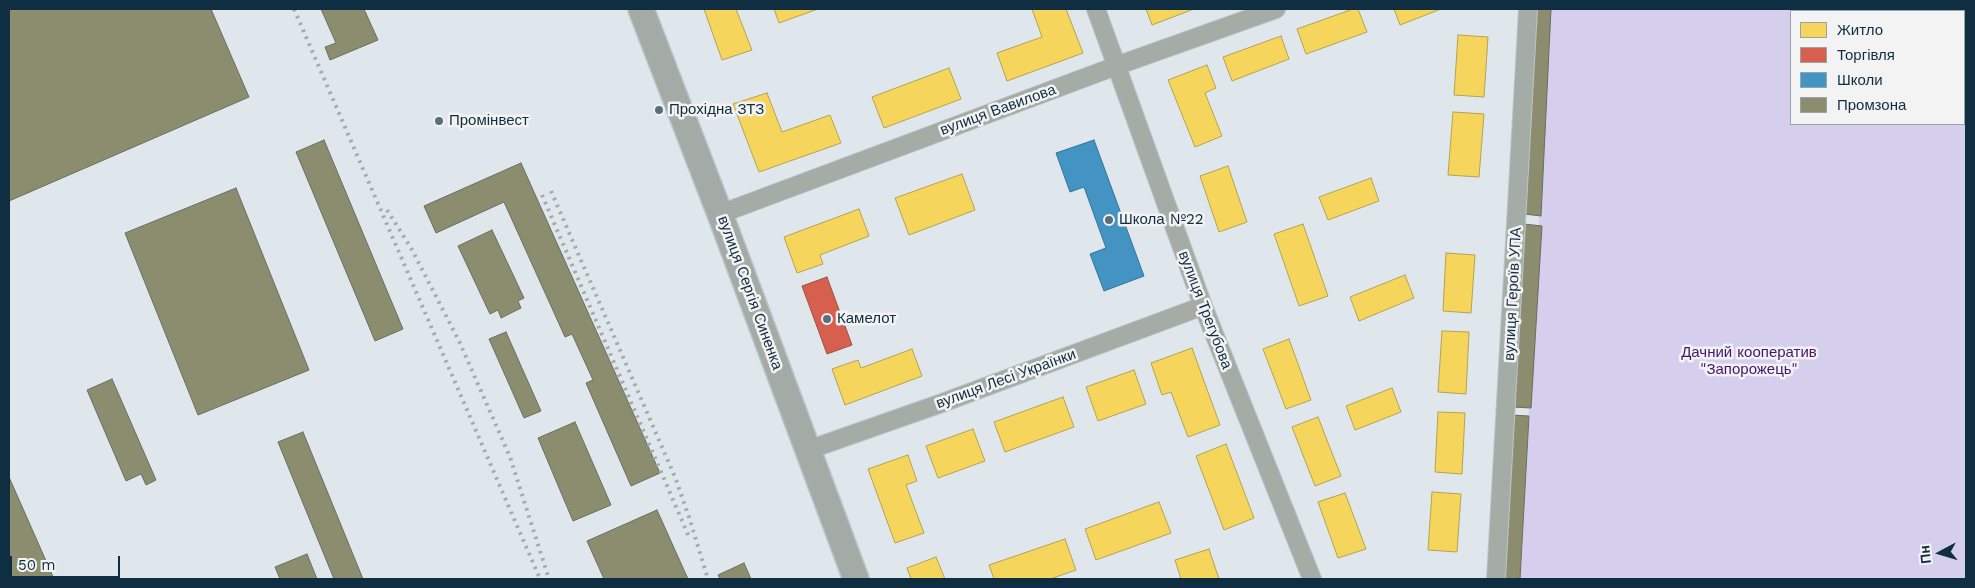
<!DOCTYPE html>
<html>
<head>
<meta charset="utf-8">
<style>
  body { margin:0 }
  #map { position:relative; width:1975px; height:588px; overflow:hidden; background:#e0e7ec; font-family:"Work Sans",sans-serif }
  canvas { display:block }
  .frame { position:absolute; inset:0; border:10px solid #0f2e42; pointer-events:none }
  .legend { position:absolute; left:1790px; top:10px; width:175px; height:115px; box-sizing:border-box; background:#f3f3f3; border:1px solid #98a4ac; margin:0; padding:6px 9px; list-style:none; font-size:15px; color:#0f2e42 }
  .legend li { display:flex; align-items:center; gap:10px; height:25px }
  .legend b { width:25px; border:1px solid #98a4ac }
  .north { position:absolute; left:1915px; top:528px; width:50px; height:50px; -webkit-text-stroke:4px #f3f3f3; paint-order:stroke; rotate:264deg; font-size:14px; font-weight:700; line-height:20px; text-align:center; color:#0f2e42 }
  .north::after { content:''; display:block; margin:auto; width:18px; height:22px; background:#0f2e42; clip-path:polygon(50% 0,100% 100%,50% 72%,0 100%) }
  .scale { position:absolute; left:10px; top:556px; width:110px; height:22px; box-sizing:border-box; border:2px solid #0f2e42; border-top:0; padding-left:6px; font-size:15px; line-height:18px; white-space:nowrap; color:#0f2e42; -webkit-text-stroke:4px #f3f3f3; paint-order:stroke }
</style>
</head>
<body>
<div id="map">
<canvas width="1975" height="588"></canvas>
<div class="frame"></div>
<ul class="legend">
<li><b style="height:14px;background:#f6d55c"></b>Житло</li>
<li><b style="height:14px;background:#d6604d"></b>Торгівля</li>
<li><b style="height:14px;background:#4393c3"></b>Школи</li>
<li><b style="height:14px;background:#8c8c6e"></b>Промзона</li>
</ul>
<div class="north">Пн</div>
<div class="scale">50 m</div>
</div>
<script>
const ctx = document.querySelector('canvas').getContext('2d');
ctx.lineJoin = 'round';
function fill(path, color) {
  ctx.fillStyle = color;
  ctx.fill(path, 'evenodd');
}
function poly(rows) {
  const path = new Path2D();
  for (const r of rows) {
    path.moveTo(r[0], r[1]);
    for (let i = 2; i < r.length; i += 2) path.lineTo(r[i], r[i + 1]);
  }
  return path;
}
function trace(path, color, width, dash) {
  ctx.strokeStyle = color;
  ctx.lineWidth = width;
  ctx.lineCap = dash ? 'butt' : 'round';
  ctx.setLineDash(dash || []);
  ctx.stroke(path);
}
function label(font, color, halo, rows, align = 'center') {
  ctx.font = font + ' "Work Sans",sans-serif';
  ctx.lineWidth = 5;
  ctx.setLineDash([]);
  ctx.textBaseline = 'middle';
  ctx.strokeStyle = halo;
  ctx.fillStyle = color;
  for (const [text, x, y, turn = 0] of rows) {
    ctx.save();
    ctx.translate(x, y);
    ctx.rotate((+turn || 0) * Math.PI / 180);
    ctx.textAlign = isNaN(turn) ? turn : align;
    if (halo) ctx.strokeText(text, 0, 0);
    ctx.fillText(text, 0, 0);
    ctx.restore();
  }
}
fill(poly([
  [1550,9,1966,9,1966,579,1520,579],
  [1791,11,1964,11,1964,124,1791,124]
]), '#d5ceed');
const homes = poly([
  [704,9,736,9,752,50,722,60,704,9],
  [774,9,818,9,779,23,774,9],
  [1032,9,1066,9,1083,53,1007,81,997,53,1042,37,1032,9],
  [1146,9,1194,9,1152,25,1146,9],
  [1353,9,1358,9,1367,32,1306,54,1297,29,1353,9],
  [1394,9,1441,9,1400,25,1394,9],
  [1458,35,1488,37,1484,97,1454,95,1458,35],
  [1281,36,1289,59,1232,81,1223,57,1281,36],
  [1207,65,1216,88,1205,93,1222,136,1195,147,1168,80,1207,65],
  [949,68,961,99,884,128,872,97,949,68],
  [767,93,782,132,830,115,841,143,759,172,733,104,767,93],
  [1453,112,1484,114,1479,177,1448,175,1453,112],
  [1228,166,1247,222,1219,232,1200,176,1228,166],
  [962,174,975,210,909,235,895,198,962,174],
  [1371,178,1379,201,1328,220,1319,197,1371,178],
  [859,209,869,236,820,255,823,264,797,273,784,237,859,209],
  [1303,224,1328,296,1299,306,1274,234,1303,224],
  [1446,253,1475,255,1471,313,1443,311,1446,253],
  [1405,275,1414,298,1359,321,1350,297,1405,275],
  [1442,331,1469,332,1466,394,1438,392,1442,331],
  [1289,339,1311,400,1286,409,1263,349,1289,339],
  [1192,348,1220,425,1188,437,1171,392,1162,395,1151,363,1192,348],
  [912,349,922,376,845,405,832,369,858,360,861,368,912,349],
  [1134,370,1146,404,1098,421,1086,387,1134,370],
  [1392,388,1401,412,1355,430,1346,406,1392,388],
  [1063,397,1074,427,1005,452,994,422,1063,397],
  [1438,412,1465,413,1462,474,1435,472,1438,412],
  [1318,417,1341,476,1315,486,1292,427,1318,417],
  [973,429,985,461,938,478,926,446,973,429],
  [1226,444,1254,518,1224,530,1196,456,1226,444],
  [908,455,917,481,906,485,924,533,895,543,868,469,908,455],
  [1432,492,1461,494,1457,552,1428,550,1432,492],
  [1345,493,1366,549,1338,558,1318,502,1345,493],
  [1159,502,1171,533,1096,560,1085,529,1159,502],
  [1065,539,1076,570,1050,579,994,579,989,565,1065,539],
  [1209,549,1219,579,1181,579,1175,560,1209,549],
  [936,557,945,579,911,579,907,568,936,557]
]);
fill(homes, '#f6d55c');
trace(homes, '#b1a354', 1);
const shops = poly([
  [827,277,852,345,827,354,802,286,827,277]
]);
fill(shops, '#d6604d');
trace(shops, '#9a514a', 1);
const schools = poly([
  [1094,140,1144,276,1104,291,1090,254,1106,248,1084,187,1070,192,1056,153,1094,140]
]);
fill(schools, '#4393c3');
trace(schools, '#33759c', 1);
const industry = poly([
  [9,9,211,9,249,97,9,201,9,9],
  [321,9,364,9,378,40,330,60,325,47,336,43,321,9],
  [1532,9,1551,9,1541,216,1524,214,1532,9],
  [324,140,403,329,375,341,296,152,324,140],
  [521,163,660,473,631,486,586,383,593,380,572,334,565,337,504,202,436,233,424,206,521,163],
  [236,188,309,370,198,415,125,233,236,188],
  [1524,224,1542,226,1531,408,1513,407,1524,224],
  [492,230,524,298,518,301,521,308,501,318,498,310,490,314,458,246,492,230],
  [506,332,541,411,524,418,489,339,506,332],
  [112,379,156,480,146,485,141,474,126,481,87,390,112,379],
  [1511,415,1529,416,1520,579,1500,579,1511,415],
  [575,422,611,505,573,521,538,438,575,422],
  [303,432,363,579,334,579,278,442,303,432],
  [9,477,54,579,13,579,9,569,9,477],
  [657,510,688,579,604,579,587,541,657,510],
  [307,554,317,579,280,579,275,567,307,554],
  [744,563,751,579,720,579,718,575,744,563]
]);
fill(industry, '#8c8c6e');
trace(industry, '#667061', 1);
const street = poly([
  [1096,9,1203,306,1312,579],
  [720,214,1116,66,1276,9],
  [808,450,942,403,1203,306],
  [1496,579,1528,9]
]);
const secondary = poly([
  [641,9,720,214,856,579]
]);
trace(street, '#bbc6cd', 20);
trace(secondary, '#bbc6cd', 28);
trace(street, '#a5aba5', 18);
trace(secondary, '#a4aaa5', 25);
trace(poly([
  [294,9,540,579],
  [551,191,675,477,689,517,708,579],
  [542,195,689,537],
  [387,210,411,248,459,341,510,457,549,579]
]), '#a4abaa', 4, [2.5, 5]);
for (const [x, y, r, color] of [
  [659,110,5,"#586f7e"],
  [439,121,5,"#586f7e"],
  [1109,220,5,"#586f7e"],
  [827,319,5,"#586f7e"]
]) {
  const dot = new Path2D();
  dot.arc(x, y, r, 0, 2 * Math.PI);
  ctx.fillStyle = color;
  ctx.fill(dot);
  trace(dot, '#f3f3f3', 2);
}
label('15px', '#0f2e42', '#f3f3f3', [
  ["Прохідна ЗТЗ",669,110],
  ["Промінвест",449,121],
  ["Школа №22",1119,220],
  ["Камелот",837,319]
], 'left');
label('15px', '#0f2e42', '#f3f3f3', [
  ["вулиця Вавилова",998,110,-20],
  ["вулиця Сергія Синенка",750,293,70],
  ["вулиця Героїв УПА",1513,294,-87],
  ["вулиця Трегубова",1205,310,69],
  ["вулиця Лесі Українки",1006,379,-20]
]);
label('15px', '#421570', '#f3f3f3', [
  ["Дачний кооператив",1749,353],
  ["\"Запорожець\"",1749,370]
]);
</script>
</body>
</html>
